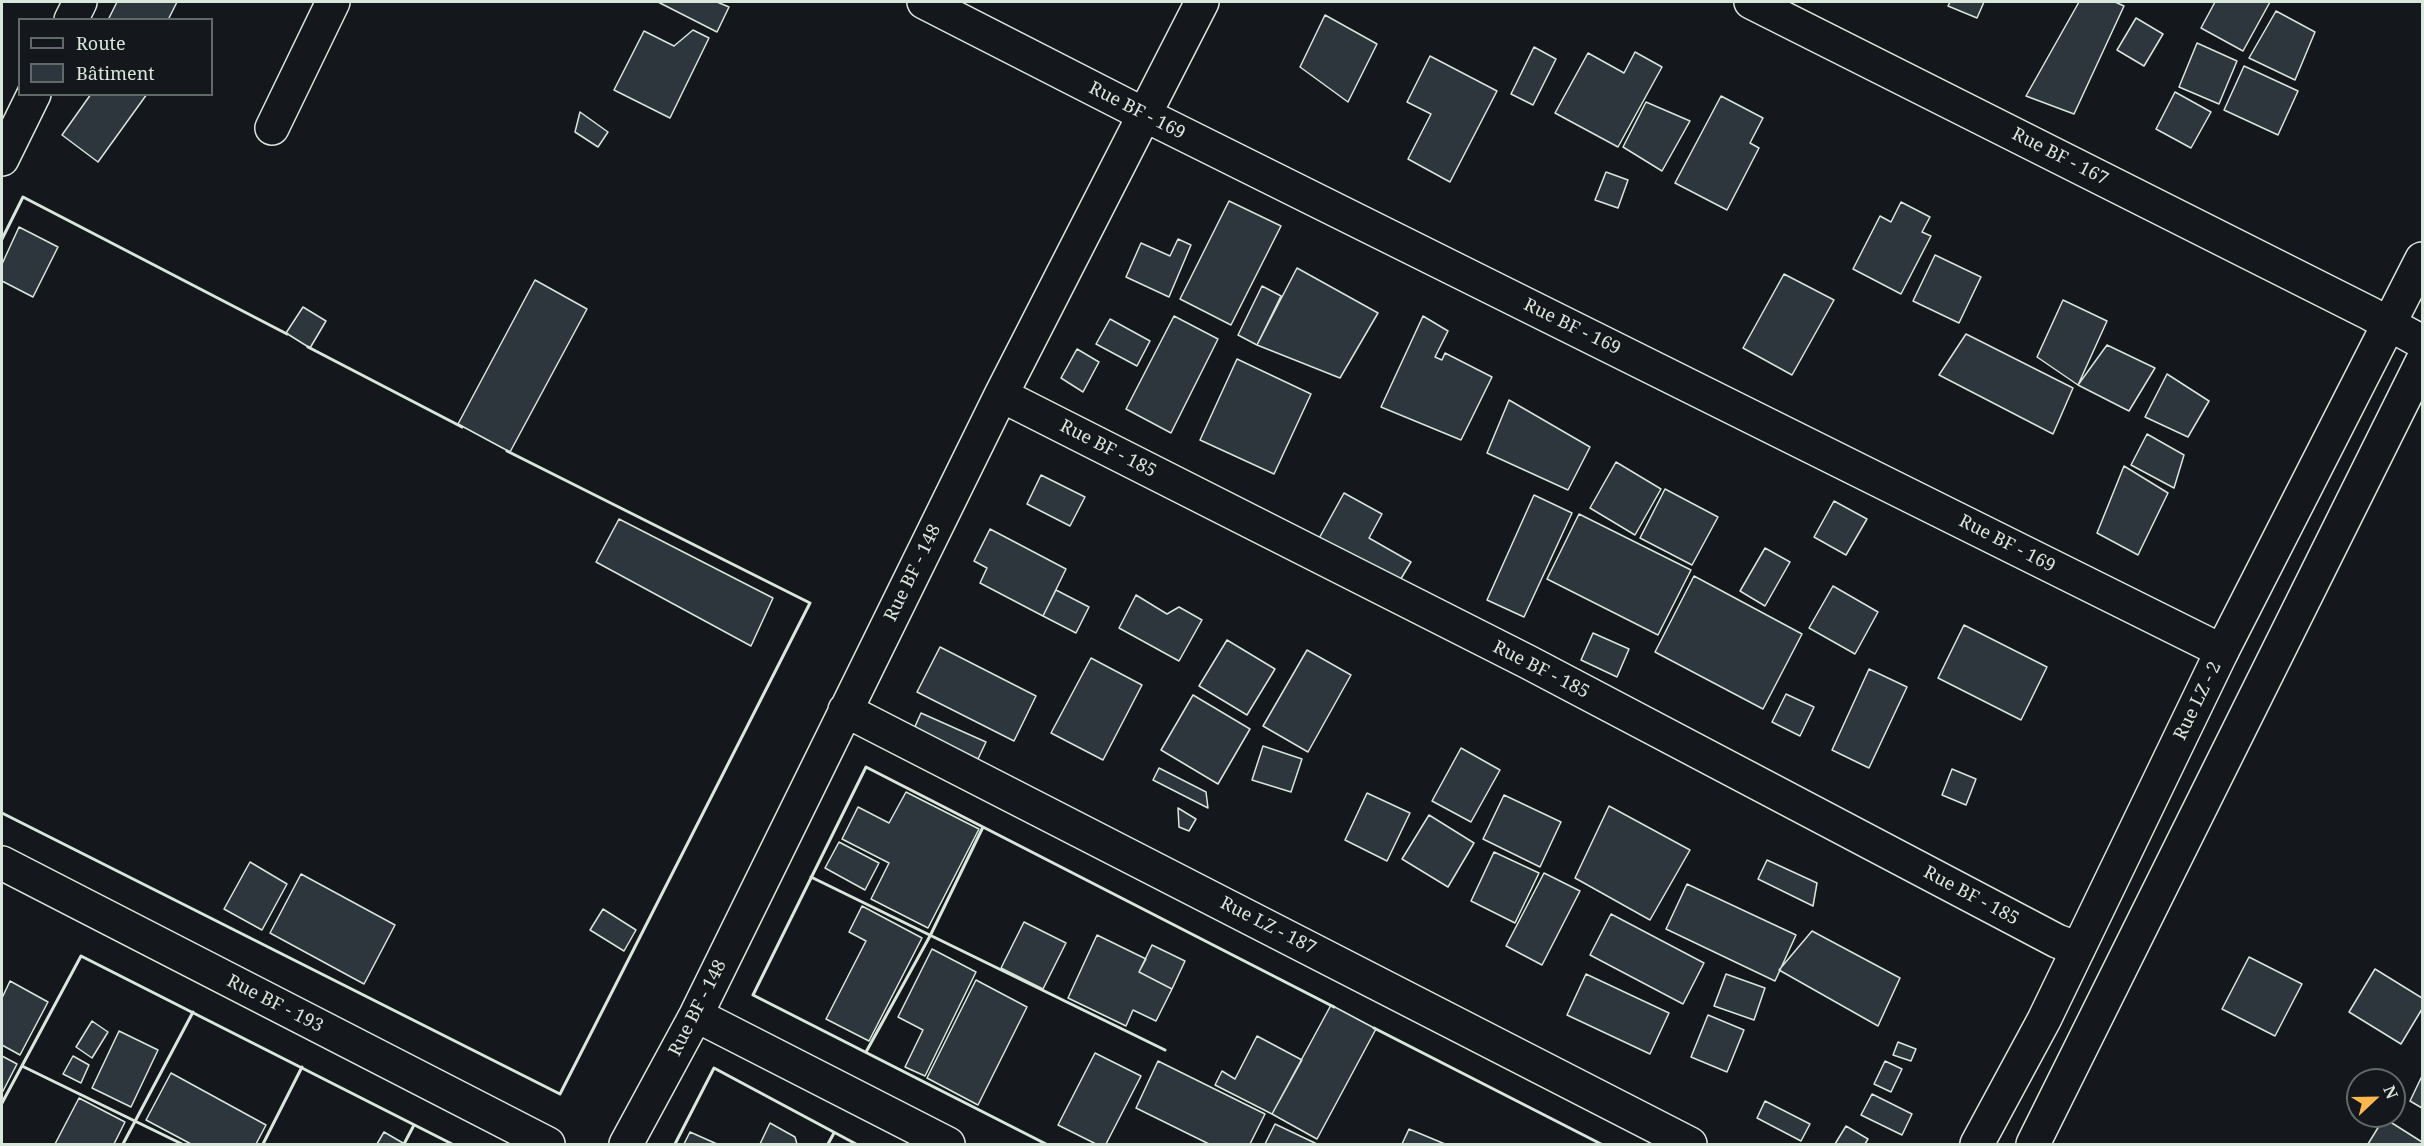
<!DOCTYPE html>
<html>
<head>
<meta charset="utf-8">
<style>
  body { margin:0 }
  #map { position:relative; width:2424px; height:1146px; overflow:hidden; background:#14181c; font-family:"Noto Serif",serif }
  canvas { display:block }
  .frame { position:absolute; inset:0; border:3px solid #d8e6dc; pointer-events:none }
  .legend { position:absolute; left:18px; top:18px; width:195px; height:78px; box-sizing:border-box; background:#14181c; border:2px solid #626a69; margin:0; padding:8px 10px; list-style:none; font-size:18px; color:#d8e6dc }
  .legend li { display:flex; align-items:center; gap:12px; height:30px }
  .legend b { width:30px; border:2px solid #626a69 }
  .north { position:absolute; left:2346px; top:1068px; width:60px; height:60px; box-sizing:border-box; background:#14181c; border:2px solid #626a69; border-radius:50%; rotate:68deg; font-size:16px; font-weight:700; line-height:24px; text-align:center; color:#d8e6dc }
  .north::after { content:''; display:block; margin:auto; width:21px; height:27px; background:#ffb74d; clip-path:polygon(50% 0,100% 100%,50% 72%,0 100%) }
</style>
</head>
<body>
<div id="map">
<canvas width="2424" height="1146"></canvas>
<div class="frame"></div>
<ul class="legend">
<li><b style="height:8px;background:#14181c"></b>Route</li>
<li><b style="height:16px;background:#2c363c"></b>Bâtiment</li>
</ul>
<div class="north">N</div>
</div>
<script>
const ctx = document.querySelector('canvas').getContext('2d');
ctx.lineJoin = 'round';
function fill(path, color) {
  ctx.fillStyle = color;
  ctx.fill(path, 'evenodd');
}
function poly(rows) {
  const path = new Path2D();
  for (const r of rows) {
    path.moveTo(r[0], r[1]);
    for (let i = 2; i < r.length; i += 2) path.lineTo(r[i], r[i + 1]);
  }
  return path;
}
function trace(path, color, width, dash) {
  ctx.strokeStyle = color;
  ctx.lineWidth = width;
  ctx.lineCap = dash ? 'butt' : 'round';
  ctx.setLineDash(dash || []);
  ctx.stroke(path);
}
function label(font, color, halo, rows, align = 'center') {
  ctx.font = font + ' "Noto Serif",serif';
  ctx.lineWidth = 4.5;
  ctx.setLineDash([]);
  ctx.textBaseline = 'middle';
  ctx.strokeStyle = halo;
  ctx.fillStyle = color;
  for (const [text, x, y, turn = 0] of rows) {
    ctx.save();
    ctx.translate(x, y);
    ctx.rotate((+turn || 0) * Math.PI / 180);
    ctx.textAlign = isNaN(turn) ? turn : align;
    if (halo) ctx.strokeText(text, 0, 0);
    ctx.fillText(text, 0, 0);
    ctx.restore();
  }
}
const building = poly([
  [117,2,177,2,168,20,108,20,117,2],
  [658,2,717,2,729,7,717,32,658,2],
  [1950,2,1984,2,1977,18,1948,6,1950,2],
  [2079,2,2115,2,2124,6,2074,114,2026,96,2079,2],
  [2215,2,2270,2,2243,51,2201,28,2215,2],
  [2276,11,2315,32,2295,80,2249,58,2276,11],
  [1325,15,1377,44,1348,102,1300,67,1325,15],
  [2136,18,2163,34,2144,66,2117,50,2136,18],
  [693,30,709,38,670,118,614,90,644,31,674,46,693,30],
  [2197,43,2237,61,2219,104,2179,87,2197,43],
  [1534,47,1556,59,1533,105,1511,94,1534,47],
  [1635,52,1662,67,1618,147,1555,113,1588,53,1624,73,1635,52],
  [1430,56,1497,91,1450,182,1408,159,1431,114,1407,102,1430,56],
  [2244,66,2298,91,2278,135,2224,110,2244,66],
  [2175,92,2211,112,2191,148,2156,129,2175,92],
  [91,94,147,94,98,162,62,135,91,94],
  [1721,96,1763,118,1750,143,1759,148,1727,210,1675,183,1721,96],
  [1646,102,1690,121,1662,171,1623,147,1646,102],
  [580,112,608,132,598,147,575,132,580,112],
  [1606,172,1628,180,1618,208,1595,200,1606,172],
  [1229,201,1281,226,1231,325,1180,299,1229,201],
  [1901,202,1930,217,1922,232,1931,236,1901,294,1853,269,1880,216,1891,222,1901,202],
  [19,227,58,247,33,297,2,281,2,264,19,227],
  [1178,239,1191,245,1169,297,1126,277,1141,243,1170,256,1178,239],
  [1935,255,1981,277,1959,323,1913,301,1935,255],
  [1297,268,1378,313,1340,378,1257,345,1297,268],
  [1784,274,1834,300,1792,375,1743,348,1784,274],
  [535,280,587,309,510,452,458,424,535,280],
  [1262,286,1281,296,1257,345,1238,335,1262,286],
  [2063,300,2107,321,2078,385,2037,357,2063,300],
  [303,307,326,321,310,348,286,333,303,307],
  [1174,316,1218,339,1171,433,1126,409,1174,316],
  [1423,316,1448,331,1435,357,1442,360,1445,353,1492,377,1461,440,1381,407,1423,316],
  [1110,319,1150,341,1137,366,1096,344,1110,319],
  [1966,334,2073,388,2053,434,1939,375,1966,334],
  [2107,345,2155,368,2129,411,2078,385,2107,345],
  [1077,349,1099,362,1083,392,1061,378,1077,349],
  [1237,359,1311,394,1274,474,1200,440,1237,359],
  [2167,374,2209,401,2188,437,2145,417,2167,374],
  [1509,400,1590,447,1568,490,1487,453,1509,400],
  [2147,434,2184,455,2174,488,2131,465,2147,434],
  [1616,462,1661,489,1635,535,1590,508,1616,462],
  [2124,466,2168,493,2138,555,2097,533,2124,466],
  [1041,475,1085,497,1070,526,1027,504,1041,475],
  [1665,489,1718,517,1692,565,1640,538,1665,489],
  [1344,493,1382,514,1369,538,1411,562,1396,587,1317,542,1344,493],
  [1534,495,1572,513,1524,617,1487,600,1534,495],
  [1834,501,1867,519,1846,555,1814,537,1834,501],
  [1579,514,1691,570,1658,635,1547,579,1579,514],
  [619,519,773,598,751,646,596,562,619,519],
  [990,529,1066,569,1043,616,980,583,987,568,974,561,990,529],
  [1765,548,1790,562,1765,606,1740,591,1765,548],
  [1694,576,1802,634,1763,709,1655,652,1694,576],
  [1833,586,1878,612,1855,654,1809,628,1833,586],
  [1056,590,1089,607,1076,633,1043,616,1056,590],
  [1136,595,1167,614,1179,607,1202,620,1179,661,1119,628,1136,595],
  [1964,625,2047,667,2021,720,1938,678,1964,625],
  [1593,633,1629,649,1617,677,1581,660,1593,633],
  [1227,640,1275,669,1247,715,1199,686,1227,640],
  [940,647,1036,696,1014,741,917,692,940,647],
  [1307,650,1351,675,1308,752,1263,726,1307,650],
  [1091,658,1142,685,1103,760,1051,733,1091,658],
  [1869,669,1907,687,1869,768,1832,750,1869,669],
  [1786,694,1814,707,1800,736,1772,722,1786,694],
  [1193,695,1250,729,1218,784,1161,750,1193,695],
  [921,713,986,742,978,759,913,731,921,713],
  [1263,746,1302,759,1291,792,1252,780,1263,746],
  [1461,748,1500,770,1471,822,1432,801,1461,748],
  [1159,768,1206,792,1208,808,1153,780,1159,768],
  [1952,769,1976,779,1966,805,1942,795,1952,769],
  [906,792,979,829,928,928,871,899,889,863,842,839,858,807,889,823,906,792],
  [1367,793,1410,813,1387,861,1345,840,1367,793],
  [1504,795,1561,822,1540,867,1483,839,1504,795],
  [1609,806,1690,850,1650,920,1575,878,1609,806],
  [1178,808,1196,819,1189,831,1179,827,1178,808],
  [1429,815,1474,843,1448,887,1402,859,1429,815],
  [839,842,879,863,865,890,825,868,839,842],
  [1494,852,1539,873,1515,923,1471,901,1494,852],
  [1767,860,1817,883,1813,906,1758,879,1767,860],
  [250,862,287,884,262,930,224,909,250,862],
  [1544,873,1580,891,1542,965,1506,946,1544,873],
  [301,874,395,925,364,984,270,933,301,874],
  [1687,884,1796,935,1775,981,1666,929,1687,884],
  [862,906,922,938,869,1041,826,1019,866,941,849,932,862,906],
  [603,909,636,930,624,951,590,930,603,909],
  [1611,914,1704,963,1683,1004,1590,955,1611,914],
  [1024,922,1066,943,1043,989,1001,968,1024,922],
  [1812,931,1900,978,1878,1026,1779,970,1812,931],
  [1097,935,1146,959,1139,972,1172,989,1156,1021,1133,1010,1126,1026,1068,998,1097,935],
  [1152,945,1185,961,1172,989,1139,972,1152,945],
  [932,949,976,972,925,1076,905,1067,923,1030,898,1017,932,949],
  [2249,957,2302,984,2275,1036,2222,1009,2249,957],
  [2375,969,2422,998,2422,1009,2401,1044,2349,1012,2375,969],
  [1586,974,1669,1013,1650,1054,1567,1015,1586,974],
  [1726,974,1765,988,1754,1020,1714,1006,1726,974],
  [976,980,1027,1007,978,1105,927,1078,976,980],
  [10,981,48,1002,20,1055,2,1045,2,998,10,981],
  [1331,1005,1376,1029,1317,1139,1272,1114,1331,1005],
  [1708,1015,1744,1030,1727,1072,1691,1057,1708,1015],
  [92,1021,108,1032,92,1058,76,1047,92,1021],
  [119,1031,158,1050,131,1107,92,1088,119,1031],
  [1257,1036,1302,1060,1272,1114,1215,1085,1222,1071,1235,1079,1257,1036],
  [1898,1042,1916,1049,1911,1061,1893,1055,1898,1042],
  [1095,1053,1141,1076,1106,1144,1096,1144,1058,1125,1095,1053],
  [2,1056,17,1064,2,1093,2,1056],
  [73,1056,89,1065,81,1083,63,1074,73,1056],
  [1158,1061,1265,1114,1250,1144,1209,1144,1136,1108,1158,1061],
  [1885,1061,1902,1069,1891,1092,1874,1084,1885,1061],
  [171,1073,266,1125,256,1144,191,1144,146,1120,171,1073],
  [2422,1076,2422,1108,2410,1101,2422,1076],
  [1872,1094,1912,1114,1902,1135,1861,1115,1872,1094],
  [79,1098,125,1122,114,1144,55,1144,79,1098],
  [1765,1101,1810,1124,1801,1141,1757,1118,1765,1101],
  [2384,1118,2422,1142,2422,1144,2368,1144,2384,1118],
  [770,1123,795,1137,797,1144,760,1144,770,1123],
  [1275,1124,1317,1144,1265,1144,1275,1124],
  [1846,1126,1868,1139,1865,1144,1835,1144,1846,1126],
  [1409,1129,1445,1144,1402,1144,1409,1129],
  [384,1132,403,1143,402,1144,377,1144,384,1132],
  [690,1132,717,1144,684,1144,690,1132]
]);
fill(building, '#2c363c');
trace(building, '#d8e6dc', 1.5);
const minor = poly([
  [924,2,1145,115,2222,651],
  [1751,2,2369,313,2422,342],
  [71,20,80,2],
  [272,128,333,2],
  [2,159,34,94],
  [1001,395,1528,662,2057,941,2078,949],
  [845,710,1690,1144],
  [2,863,548,1144],
  [696,1015,948,1144],
  [626,1144,696,1015,1001,395,1202,2]
]);
const major = poly([
  [1977,1144,2044,1020,2222,651,2422,259],
  [2033,1144,2422,362]
]);
trace(minor, '#d8e6dc', 36);
trace(major, '#d8e6dc', 36);
trace(minor, '#14181c', 33);
trace(major, '#14181c', 33);
trace(poly([
  [2,239,23,197,287,334],
  [308,347,462,427],
  [2,813,560,1094,810,603,507,451],
  [811,877,1165,1050],
  [1374,1028,1601,1144],
  [866,1052,930,936,983,827],
  [22,1066,182,1144],
  [2,1103,81,956,452,1144],
  [123,1144,193,1012],
  [263,1144,302,1067],
  [404,1144,414,1125],
  [675,1144,714,1068,856,1144],
  [828,1144,834,1133],
  [1046,1144,753,995,866,767,1334,1007]
]), '#d8e6dc', 3);
label('18px', '#d8e6dc', '#14181c', [
  ["Rue BF - 169",1137,111,27],
  ["Rue BF - 167",2060,157,27],
  ["Rue BF - 169",1572,327,26],
  ["Rue BF - 185",1108,449,27],
  ["Rue BF - 169",2007,544,27],
  ["Rue BF - 148",913,573,-64],
  ["Rue BF - 185",1541,670,27],
  ["Rue LZ - 2",2198,701,-64],
  ["Rue BF - 185",1971,896,28],
  ["Rue LZ - 187",1268,926,27],
  ["Rue BF - 193",275,1004,27],
  ["Rue BF - 148",698,1008,-63]
]);
</script>
</body>
</html>
